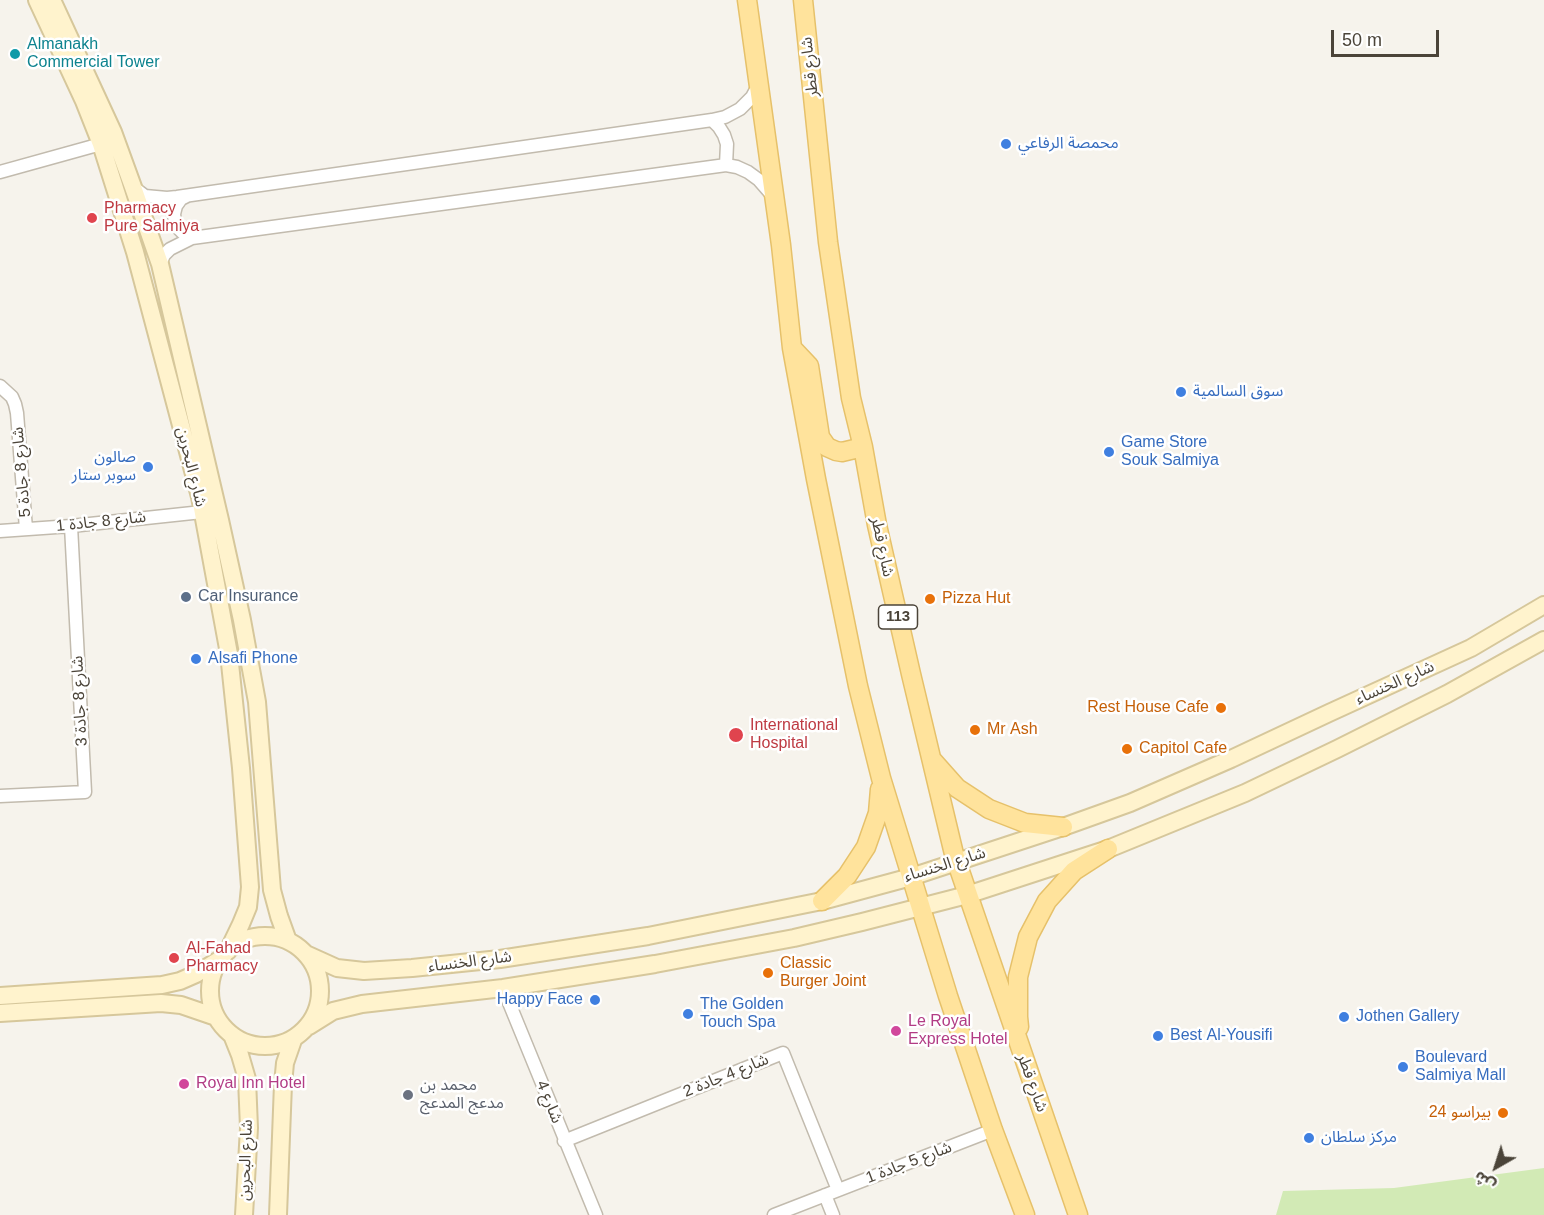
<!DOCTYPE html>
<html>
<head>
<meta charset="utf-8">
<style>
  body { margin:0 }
  #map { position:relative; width:1544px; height:1215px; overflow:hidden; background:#f6f3ec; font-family:Arial,"Noto Sans Arabic",sans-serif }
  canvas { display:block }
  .north { position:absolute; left:1466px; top:1137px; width:60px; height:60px; -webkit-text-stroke:4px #fff; paint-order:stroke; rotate:219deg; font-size:16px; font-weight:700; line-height:24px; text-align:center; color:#4b4439 }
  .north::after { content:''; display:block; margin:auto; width:21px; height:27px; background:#4b4439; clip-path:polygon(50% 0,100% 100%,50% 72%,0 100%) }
  .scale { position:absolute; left:1331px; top:30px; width:108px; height:27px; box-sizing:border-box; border:3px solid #4b4439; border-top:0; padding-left:8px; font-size:18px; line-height:21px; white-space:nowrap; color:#4b4439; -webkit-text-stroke:4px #fff; paint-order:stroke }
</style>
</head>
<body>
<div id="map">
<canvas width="1544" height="1215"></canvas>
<div class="north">ش</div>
<div class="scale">50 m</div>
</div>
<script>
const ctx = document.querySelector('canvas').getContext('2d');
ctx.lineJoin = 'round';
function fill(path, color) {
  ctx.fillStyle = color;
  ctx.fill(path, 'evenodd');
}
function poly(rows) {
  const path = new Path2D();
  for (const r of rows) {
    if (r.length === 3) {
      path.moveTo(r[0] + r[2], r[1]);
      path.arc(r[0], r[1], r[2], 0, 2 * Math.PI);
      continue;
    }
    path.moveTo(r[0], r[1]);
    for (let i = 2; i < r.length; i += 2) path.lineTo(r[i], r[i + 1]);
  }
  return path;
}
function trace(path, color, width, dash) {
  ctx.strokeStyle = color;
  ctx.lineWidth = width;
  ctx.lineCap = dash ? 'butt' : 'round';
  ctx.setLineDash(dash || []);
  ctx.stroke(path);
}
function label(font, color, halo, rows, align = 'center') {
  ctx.font = font + ' Arial,"Noto Sans Arabic",sans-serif';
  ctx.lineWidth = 5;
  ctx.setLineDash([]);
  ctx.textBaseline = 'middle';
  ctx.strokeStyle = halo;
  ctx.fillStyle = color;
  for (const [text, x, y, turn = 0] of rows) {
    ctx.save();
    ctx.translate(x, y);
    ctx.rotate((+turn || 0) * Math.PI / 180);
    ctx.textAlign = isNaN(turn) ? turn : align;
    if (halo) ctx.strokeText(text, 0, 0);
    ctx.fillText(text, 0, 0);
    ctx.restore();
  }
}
fill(poly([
  [1544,1168,1544,1215,1276,1215,1283,1191,1394,1188]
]), '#d2eab5');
const street = poly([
  [712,120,719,127,724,135,727,144,726,165],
  [0,172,101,144],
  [133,187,145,196,167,198,177,197,712,120,725,117,740,109,752,97,759,84],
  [187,196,181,199,176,206,174,214,175,222,179,229,185,235,192,238],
  [160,264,164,255,170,249,192,238,726,165,737,167,748,172,759,180,773,196],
  [0,386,12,397,15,404,17,413,26,529],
  [0,531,71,526,202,512],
  [0,796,85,792,71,526],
  [503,988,596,1215],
  [564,1141,783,1053,838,1190],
  [825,1195,833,1215],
  [774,1215,993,1130]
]);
const secondary = poly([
  [37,0,84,101,101,144,135,252,200,497,229,654,241,768,250,887,248,907,241,924,228,951],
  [52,0,113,132,133,187,160,264,220,520,242,620,257,702,272,890,279,916,288,941],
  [265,991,55],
  [306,954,337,968,364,971,412,968,500,959,648,936,822,901,911,877,1063,827,1130,803,1231,759,1329,713,1471,648,1544,605],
  [0,996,162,985,180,981,196,974,219,960],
  [0,1013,161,1003,181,1005,216,1017],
  [309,1026,333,1011,362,1004,503,988,655,964,794,938,862,922,967,895,1108,849,1245,793,1337,749,1447,694,1544,640],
  [232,1035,240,1055,247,1079,249,1128,244,1215],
  [278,1215,283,1084,285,1063,293,1040]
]);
const primary = poly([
  [747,0,781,245,792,348,816,479,858,686,881,778,948,996,993,1130,1025,1215],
  [803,0,828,242,851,398,863,447,877,525,911,674,954,854,1078,1215],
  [792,348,809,366,820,437,827,447,836,451,842,452,863,447],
  [933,761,957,788,989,809,1025,823,1063,827],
  [822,901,847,876,866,847,878,813,880,789],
  [1019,1027,1018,1017,1018,977,1028,937,1047,901,1074,871,1108,849]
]);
trace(street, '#c2bbae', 15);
trace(secondary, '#d6c79b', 20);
trace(primary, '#e6c16a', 21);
trace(street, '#fff', 12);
trace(secondary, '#fff3cd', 16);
trace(primary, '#ffe39c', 18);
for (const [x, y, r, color] of [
  [15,54,6,"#0f9aa8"],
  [1006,144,6,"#3f7fe0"],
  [92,218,6,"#e0444e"],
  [1181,392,6,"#3f7fe0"],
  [1109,452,6,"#3f7fe0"],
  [148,467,6,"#3f7fe0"],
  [186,597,6,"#5c6f8a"],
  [930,599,6,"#e8710a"],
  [196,659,6,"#3f7fe0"],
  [1221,708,6,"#e8710a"],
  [975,730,6,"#e8710a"],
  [736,735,8,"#e0444e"],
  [1127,749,6,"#e8710a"],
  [174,958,6,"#e0444e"],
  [768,973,6,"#e8710a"],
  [595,1000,6,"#3f7fe0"],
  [688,1014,6,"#3f7fe0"],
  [1344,1017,6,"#3f7fe0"],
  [896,1031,6,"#d1479c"],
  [1158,1036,6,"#3f7fe0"],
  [1403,1067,6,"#3f7fe0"],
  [184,1084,6,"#d1479c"],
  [408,1095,6,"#6b7280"],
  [1503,1113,6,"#e8710a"],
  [1309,1138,6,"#3f7fe0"]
]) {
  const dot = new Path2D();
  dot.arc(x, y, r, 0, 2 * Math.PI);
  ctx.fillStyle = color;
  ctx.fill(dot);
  trace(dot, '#fff', 2);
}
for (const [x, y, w] of [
  [898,617,39]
]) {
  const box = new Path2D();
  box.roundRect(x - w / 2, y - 12, w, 24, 4.5);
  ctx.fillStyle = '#fff';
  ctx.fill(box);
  trace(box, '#4b4439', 1.5);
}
label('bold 15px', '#4b4439', null, [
  ["113",898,617]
]);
label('16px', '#0d838f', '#fff', [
  ["Almanakh",27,45],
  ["Commercial Tower",27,63]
], 'left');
label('16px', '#4b4439', '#fff', [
  ["شارع قطر",810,67,-96],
  ["شارع البحرين",191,467,76],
  ["شارع 8 جادة 5",22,472,-95],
  ["شارع 8 جادة 1",101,522,-6],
  ["شارع قطر",882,547,78],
  ["شارع الخنساء",1395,683,-24],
  ["شارع 8 جادة 3",80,701,-93],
  ["شارع الخنساء",945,865,-17],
  ["شارع الخنساء",470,962,-7],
  ["شارع 4 جادة 2",726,1076,-22],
  ["شارع قطر",1032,1083,70],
  ["شارع 4",549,1102,68],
  ["شارع البحرين",246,1160,-88],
  ["شارع 5 جادة 1",909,1163,-21]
]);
label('16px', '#366cbe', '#fff', [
  ["محمصة الرفاعي",1018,144],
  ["سوق السالمية",1193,392],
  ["Game Store",1121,443],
  ["Souk Salmiya",1121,461],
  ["صالون",136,458,"right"],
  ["سوبر ستار",136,476,"right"],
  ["Alsafi Phone",208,659],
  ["Happy Face",583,1000,"right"],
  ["The Golden",700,1005],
  ["Touch Spa",700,1023],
  ["Jothen Gallery",1356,1017],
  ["Best Al-Yousifi",1170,1036],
  ["Boulevard",1415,1058],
  ["Salmiya Mall",1415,1076],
  ["مركز سلطان",1321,1138]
], 'left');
label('16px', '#be3a42', '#fff', [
  ["Pharmacy",104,209],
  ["Pure Salmiya",104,227],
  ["International",750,726],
  ["Hospital",750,744],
  ["Al-Fahad",186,949],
  ["Pharmacy",186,967]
], 'left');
label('16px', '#4e5e75', '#fff', [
  ["Car Insurance",198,597]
], 'left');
label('16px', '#c56008', '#fff', [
  ["Pizza Hut",942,599],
  ["Rest House Cafe",1209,708,"right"],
  ["Mr Ash",987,730],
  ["Capitol Cafe",1139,749],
  ["Classic",780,964],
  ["Burger Joint",780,982],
  ["24 بيراسو",1491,1113,"right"]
], 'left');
label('16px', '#b23c85', '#fff', [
  ["Le Royal",908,1022],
  ["Express Hotel",908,1040],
  ["Royal Inn Hotel",196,1084]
], 'left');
label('16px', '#5b616d', '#fff', [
  ["محمد بن",420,1086],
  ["مدعج المدعج",420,1104]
], 'left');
</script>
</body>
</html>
